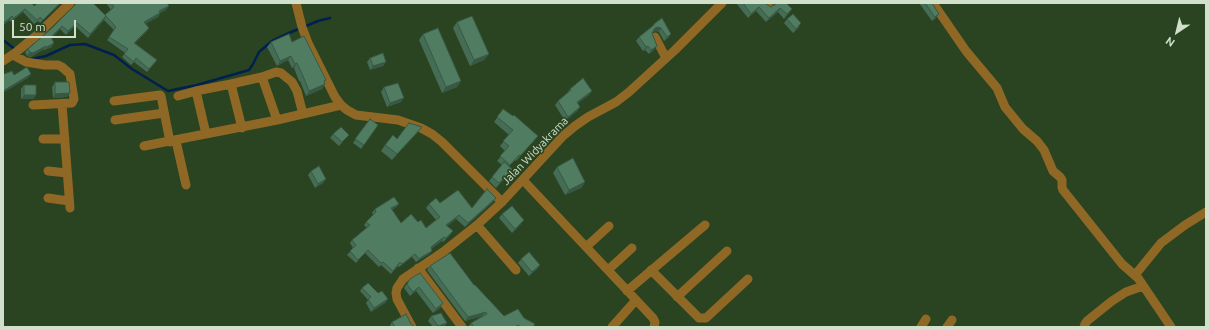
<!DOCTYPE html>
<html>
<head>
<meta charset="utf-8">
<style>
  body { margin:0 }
  #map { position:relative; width:1209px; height:330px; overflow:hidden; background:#2a4320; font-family:Ubuntu,sans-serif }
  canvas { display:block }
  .frame { position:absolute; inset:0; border:4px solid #d0e0cb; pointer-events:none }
  .north { position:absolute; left:1157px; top:12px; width:40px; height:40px; -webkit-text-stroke:3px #2a4320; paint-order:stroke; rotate:215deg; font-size:11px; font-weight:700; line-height:16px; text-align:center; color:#d0e0cb }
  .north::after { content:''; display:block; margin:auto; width:14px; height:18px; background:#d0e0cb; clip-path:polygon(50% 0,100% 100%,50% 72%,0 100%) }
  .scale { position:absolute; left:12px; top:20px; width:64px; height:18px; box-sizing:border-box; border:2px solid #d0e0cb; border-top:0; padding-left:5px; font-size:12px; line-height:14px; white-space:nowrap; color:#d0e0cb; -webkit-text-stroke:3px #2a4320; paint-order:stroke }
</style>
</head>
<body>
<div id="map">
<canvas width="1209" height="330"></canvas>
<div class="frame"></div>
<div class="north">N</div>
<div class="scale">50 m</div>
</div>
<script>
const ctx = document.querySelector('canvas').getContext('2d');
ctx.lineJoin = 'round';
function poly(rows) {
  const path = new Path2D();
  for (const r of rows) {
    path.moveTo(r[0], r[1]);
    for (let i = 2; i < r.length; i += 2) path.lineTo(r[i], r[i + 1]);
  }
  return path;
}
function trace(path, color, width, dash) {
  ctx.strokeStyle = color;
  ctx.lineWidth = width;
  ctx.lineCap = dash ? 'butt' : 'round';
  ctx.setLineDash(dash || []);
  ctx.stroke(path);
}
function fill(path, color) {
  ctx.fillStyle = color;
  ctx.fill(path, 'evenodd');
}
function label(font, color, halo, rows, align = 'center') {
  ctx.font = font + ' Ubuntu,sans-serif';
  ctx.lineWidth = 3.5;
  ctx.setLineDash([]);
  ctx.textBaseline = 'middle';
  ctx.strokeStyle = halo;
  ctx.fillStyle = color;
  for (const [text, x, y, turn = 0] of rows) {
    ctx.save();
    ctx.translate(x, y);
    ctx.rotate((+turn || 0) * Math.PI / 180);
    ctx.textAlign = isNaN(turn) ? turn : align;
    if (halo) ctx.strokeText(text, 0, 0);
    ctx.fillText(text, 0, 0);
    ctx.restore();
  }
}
trace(poly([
  [3,40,16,50],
  [32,59,46,56,70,45,85,44,114,55,132,69,168,91,197,85,249,70,253,64,259,52,272,41,289,33,318,21,330,18]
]), '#00214f', 2.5);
trace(poly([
  [296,3,302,27,308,43,335,97,341,105,347,110,356,115,398,120,421,128,432,134,442,142,502,202],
  [767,3,768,5],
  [935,6,966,51,997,88,1005,107,1023,129,1037,141,1044,150,1053,171,1060,177,1062,180,1062,187,1063,190,1122,264,1138,278,1171,327],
  [655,37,666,58],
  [13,55,26,62,45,65,58,65,62,67,70,74,74,99,72,103,33,105],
  [3,61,15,53,37,35,70,3],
  [262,77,277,120],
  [231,84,242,128],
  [196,91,206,134],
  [178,96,196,91,231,84,262,77,276,72,281,73,292,82,297,91,303,114],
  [114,101,160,95,161,96,170,142],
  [62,104,70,208],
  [115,120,164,113],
  [43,139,65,139],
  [176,141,186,185],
  [144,146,277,120,341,105],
  [48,171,67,173],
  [523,180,653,318,655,322,654,327],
  [48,198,69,201],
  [477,225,516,270],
  [586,247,609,226],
  [418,268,462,327],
  [608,270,632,248],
  [651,270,699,318,706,318,748,279],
  [1135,275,1161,243,1185,225,1206,212],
  [627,291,705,225],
  [677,297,727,251],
  [412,327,397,299,396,293,397,288,403,279,443,252,477,225,502,202,563,136,575,126,588,117,616,102,629,92,675,50,722,3],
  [612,327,636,300],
  [921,327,926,319],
  [947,327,952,320],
  [1084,327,1085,324,1087,321,1112,301,1126,292,1143,286]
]), '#906825', 9);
fill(poly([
  [3,3,34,6,38,3,61,3,40,23,38,21,34,24,23,12,11,22,10,20,3,25],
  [76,3,93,3,105,15,111,10,106,3,167,3,166,10,160,13,158,17,145,24,149,28,147,31,135,43,157,60,147,72,134,62,131,65,122,57,125,53,107,40,114,30,104,20,88,38,75,26,66,35,60,29,52,38,52,47,44,50,44,49,31,57,27,56,25,52,28,49,52,28,76,4],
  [736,3,765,3,766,4,771,7,773,5,773,3,786,3,792,9,789,13,784,19,778,12,766,22,756,11,748,18],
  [919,3,932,3,936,18,932,21],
  [787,19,799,27,793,33,784,23],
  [457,22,489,54,484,60,470,66,453,28],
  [654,24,671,34,668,38,664,41,659,32,656,31,653,32,652,33,654,50,649,54,645,50,643,51,636,41,639,37,651,28],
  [423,34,461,81,457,87,442,93,419,40],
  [271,42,292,42,325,81,322,89,306,96,300,81,299,81,294,68,292,68,288,60,277,66,267,47],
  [370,58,386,62,383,66,370,70,367,62],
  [55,82,70,93,67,97,53,98,52,87],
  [24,85,36,95,33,99,21,99,21,89],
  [384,87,401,102,387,107,381,92],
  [570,89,589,95,578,103,580,107,577,111,565,121,555,105,558,101,567,93],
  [503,109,534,141,516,161,515,160,509,166,514,171,512,175,506,182,503,180,496,188,489,181,502,165,497,161,505,151,500,146,509,135,494,122],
  [370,119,378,125,361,149,353,143],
  [417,133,392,160,381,151,385,145,397,139],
  [333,134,349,135,339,146,330,138],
  [557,167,585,182,581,188,565,195,553,173],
  [311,171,326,179,323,183,315,188,308,175],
  [493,202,465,227,456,219,447,226,453,231,450,235,443,242,442,241,431,249,429,254,416,262,412,257,399,267,398,266,391,274,381,265,379,267,365,253,356,263,347,255,353,248,350,243,352,240,367,228,364,225,366,222,373,215,372,213,375,209,399,204,396,207,392,210,401,223,418,222,426,228,436,220,426,208,429,204,440,203,472,208],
  [502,214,521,224,512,233,499,218],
  [521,259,540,265,537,269,529,276,518,263],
  [430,266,474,285,504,316,524,318,533,327,468,327,471,323,482,316,465,321,427,270],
  [410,279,443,303,440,308,433,313,416,291,410,296,404,288],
  [362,288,378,293,388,299,385,303,371,312,366,303,368,300,360,291],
  [431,316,447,323,444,327,433,327,428,321],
  [392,322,411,324,415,327,389,327]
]), '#456c54');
fill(poly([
  [60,3,61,3,40,23],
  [169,6,166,10,157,15,159,11],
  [759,7,756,11,748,18,751,14],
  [780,8,778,12,766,22,769,18],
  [25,9,23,12,11,22,14,18],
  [792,9,789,13,784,19,787,14],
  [160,13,158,17,141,26,144,22],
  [939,14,936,18,932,21,935,17],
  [12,16,10,20,3,25,5,22],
  [106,16,104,20,88,38,90,34],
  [77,23,75,26,66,35,68,31],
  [801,23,799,27,793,33,796,29],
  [62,26,60,29,49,41,51,37],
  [658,27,661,28,659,32,656,31,652,32,655,28],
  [149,28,147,31,132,46,134,43],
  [671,34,668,38,664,41,667,37],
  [54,43,52,47,44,50,47,47],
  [46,46,44,49,31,57,27,56,30,52],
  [648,46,645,50,643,51,646,47],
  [657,46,654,50,649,54,651,50],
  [489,54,484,60,470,66,474,60],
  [291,56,288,60,277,66,280,61],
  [386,62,383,66,370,70,373,66],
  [297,63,294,68,292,68,295,64],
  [31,74,28,78,3,93,3,91],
  [461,81,457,87,442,93,446,87],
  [325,84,322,89,306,96,309,91],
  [592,91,589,95,574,106,577,102],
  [70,93,67,97,53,98,55,94],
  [24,95,36,95,33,99,21,99],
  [404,98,401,102,387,107,390,103],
  [580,107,577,111,565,121,568,117],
  [422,127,417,133,392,160,397,154],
  [538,136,534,141,516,161,520,156],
  [326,179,323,183,315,188,318,184],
  [585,182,581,188,565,195,569,190],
  [496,198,493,202,465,227,468,223],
  [399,204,396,207,389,212,391,208],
  [459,215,456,219,444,229,446,225],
  [524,220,521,224,512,233,515,229],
  [444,237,442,241,428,251,431,247],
  [432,251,429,254,416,262,419,259],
  [540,265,537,269,529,276,532,272],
  [419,287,416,291,410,296,413,292],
  [388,299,385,303,371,312,374,308],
  [443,303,440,308,433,313,436,309],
  [486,312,482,316,465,321,468,317],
  [447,323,444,327,437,327,438,326]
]), '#385845');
const building = poly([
  [3,3,32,3,34,6,38,3,60,3,43,20,40,17,37,20,25,9,14,18,12,16,5,22,3,20,3,3],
  [77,3,93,3,106,16,90,34,77,23,68,31,62,26,51,37,54,43,47,47,46,46,33,53,30,52,28,49,52,28,77,3],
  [111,3,167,3,169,6,159,11,160,13,144,22,149,28,134,43,157,60,149,69,136,58,134,62,124,54,128,49,109,37,116,27,105,15,114,7,111,3],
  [743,3,765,3,766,4,771,7,776,4,776,3,786,3,792,9,787,14,780,8,769,18,759,7,751,14,743,3],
  [925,3,932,3,939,14,935,17,925,3],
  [793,14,801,23,796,29,787,19,793,14],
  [472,16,489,54,474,60,457,22,472,16],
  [662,18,671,34,667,37,661,28,658,27,655,28,652,33,657,46,651,50,648,46,646,47,639,37,654,25,654,24,662,18],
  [438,28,461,81,446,87,423,34,438,28],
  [289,34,292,42,304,36,326,80,324,81,325,84,309,91,303,76,297,63,295,64,291,56,280,61,271,42,289,34],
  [383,53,386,62,373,66,370,58,383,53],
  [27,67,31,74,3,91,3,71,4,74,12,71,14,75,27,67],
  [583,78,592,91,577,102,580,107,568,117,558,101,571,90,570,89,583,78],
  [55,82,69,82,70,93,55,94,55,82],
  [398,83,404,98,390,103,384,87,398,83],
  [24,85,36,85,36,95,24,95,24,85],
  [503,109,513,116,514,115,538,136,520,156,519,155,510,165,500,156,509,146,503,141,513,130,497,117,503,109],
  [370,119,378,125,364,145,355,139,370,119],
  [409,123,422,127,397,154,385,145,393,135,397,139,409,123],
  [341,127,349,135,342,142,333,134,341,127],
  [573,158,585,182,569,190,557,167,573,158],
  [504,162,514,171,508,178,506,176,499,183,492,177,504,162],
  [319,166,326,179,318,184,311,171,319,166],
  [487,189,496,198,468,223,459,215,446,225,453,231,446,238,444,237,431,247,432,251,420,258,419,259,415,254,402,264,400,262,393,271,383,262,381,263,368,250,358,260,350,251,356,245,352,240,370,225,366,222,376,212,375,209,394,197,399,204,391,208,401,223,411,214,418,222,421,220,426,228,440,217,429,204,436,198,440,203,458,190,472,208,487,189],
  [512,206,524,220,515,229,502,214,512,206],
  [529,252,540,265,532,272,521,259,529,252],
  [450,253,474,285,475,285,504,316,518,309,524,318,535,324,533,327,521,327,518,325,515,327,474,327,471,323,487,314,486,312,468,317,430,266,450,253],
  [420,273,443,303,436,309,419,287,413,292,407,284,410,279,420,273],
  [368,283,378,293,382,291,388,299,374,308,368,299,371,297,362,288,368,283],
  [441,313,447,323,438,326,431,316,441,313],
  [406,314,411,324,415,327,395,327,392,322,406,314]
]);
fill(building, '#507d62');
trace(building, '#385845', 1);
label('11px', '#d0e0cb', '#2a4320', [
  ["Jalan Widyakrama",535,151,-46]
]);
</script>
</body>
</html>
